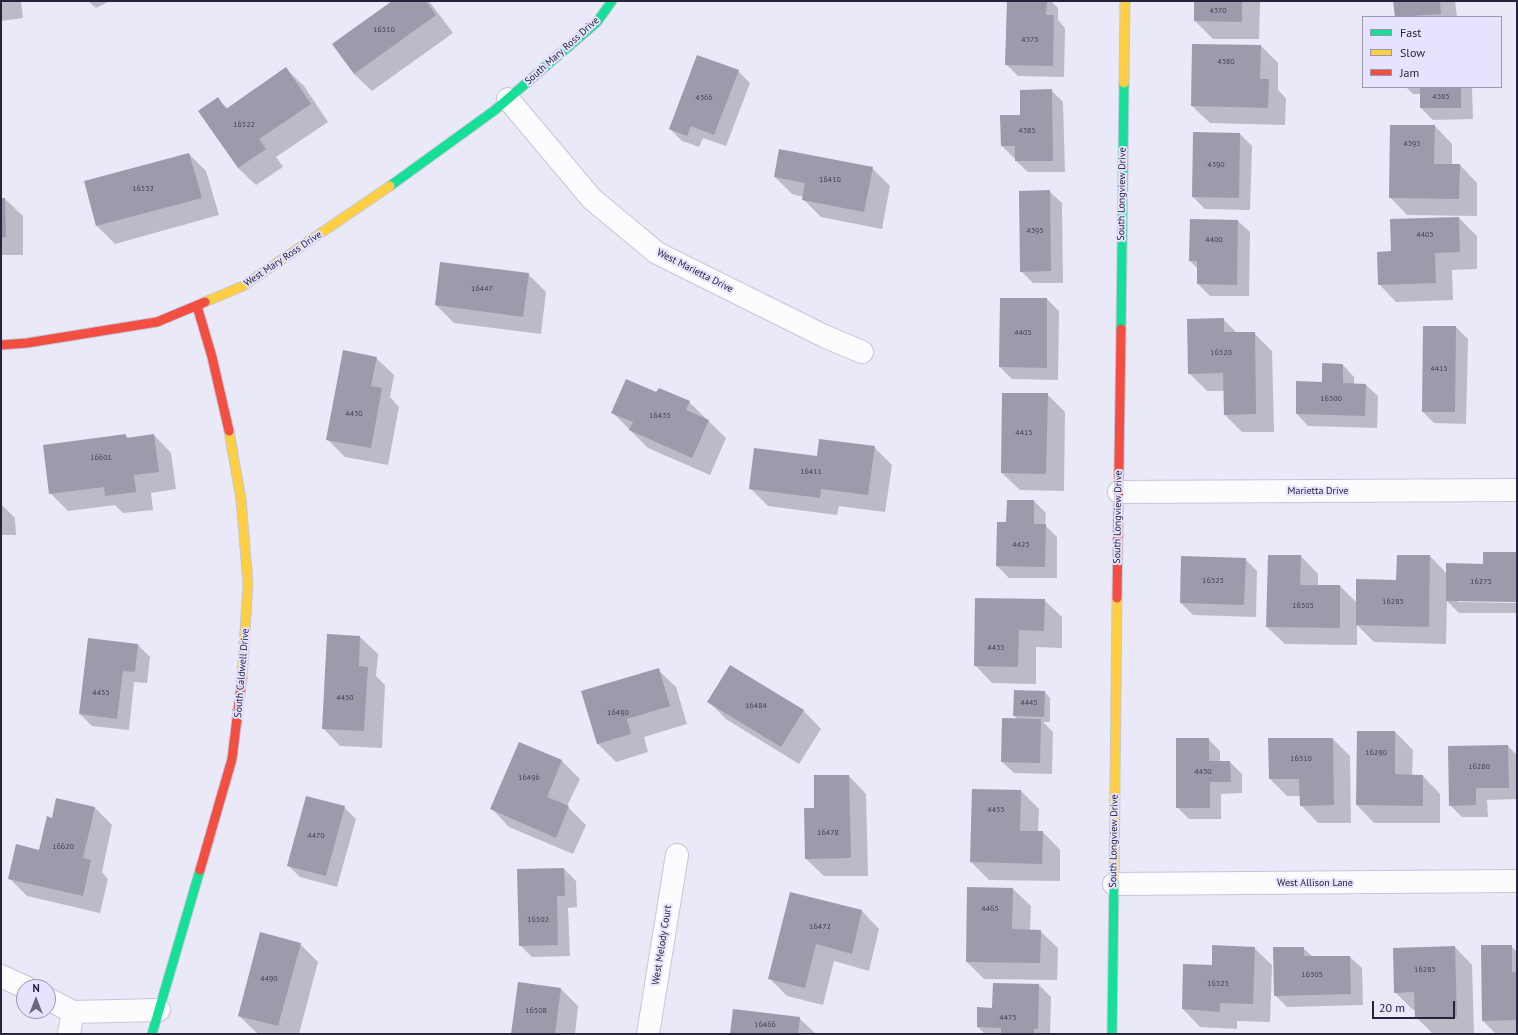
<!DOCTYPE html>
<html>
<head>
<meta charset="utf-8">
<style>
  body { margin:0 }
  #map { position:relative; width:1518px; height:1035px; overflow:hidden; background:#eae9f8; font-family:"PT Sans",sans-serif }
  canvas { display:block }
  .frame { position:absolute; inset:0; border:2px solid #26233c; pointer-events:none }
  .legend { position:absolute; left:1362px; top:16px; width:140px; height:72px; box-sizing:border-box; background:#e5e3fe; border:1px solid #9996b0; margin:0; padding:5px 7px; list-style:none; font-size:12px; color:#26233c }
  .legend li { display:flex; align-items:center; gap:8px; height:20px }
  .legend b { width:20px; border:1px solid #9996b0 }
  .north { position:absolute; left:16px; top:979px; width:40px; height:40px; box-sizing:border-box; background:#e5e3fe; border:1px solid #9996b0; border-radius:50%; rotate:0deg; font-size:11px; font-weight:700; line-height:16px; text-align:center; color:#26233c }
  .north::after { content:''; display:block; margin:auto; width:14px; height:18px; background:#6b687e; clip-path:polygon(50% 0,100% 100%,50% 72%,0 100%) }
  .scale { position:absolute; left:1372px; top:1001px; width:83px; height:18px; box-sizing:border-box; border:2px solid #26233c; border-top:0; padding-left:5px; font-size:12px; line-height:14px; white-space:nowrap; color:#26233c; -webkit-text-stroke:3px #e5e3fe; paint-order:stroke }
</style>
</head>
<body>
<div id="map">
<canvas width="1518" height="1035"></canvas>
<div class="frame"></div>
<ul class="legend">
<li><b style="height:5px;background:#16e098"></b>Fast</li>
<li><b style="height:5px;background:#ffcf43"></b>Slow</li>
<li><b style="height:5px;background:#f24e42"></b>Jam</li>
</ul>
<div class="north">N</div>
<div class="scale">20 m</div>
</div>
<script>
const ctx = document.querySelector('canvas').getContext('2d');
ctx.lineJoin = 'round';
function fill(path, color) {
  ctx.fillStyle = color;
  ctx.fill(path, 'evenodd');
}
function poly(rows) {
  const path = new Path2D();
  for (const r of rows) {
    path.moveTo(r[0], r[1]);
    for (let i = 2; i < r.length; i += 2) path.lineTo(r[i], r[i + 1]);
  }
  return path;
}
function trace(path, color, width, dash) {
  ctx.strokeStyle = color;
  ctx.lineWidth = width;
  ctx.lineCap = dash ? 'butt' : 'round';
  ctx.setLineDash(dash || []);
  ctx.stroke(path);
}
function label(font, color, halo, rows, align = 'center') {
  ctx.font = font + ' "PT Sans",sans-serif';
  ctx.lineWidth = 4;
  ctx.setLineDash([]);
  ctx.textBaseline = 'middle';
  ctx.strokeStyle = halo;
  ctx.fillStyle = color;
  for (const [text, x, y, turn = 0] of rows) {
    ctx.save();
    ctx.translate(x, y);
    ctx.rotate((+turn || 0) * Math.PI / 180);
    ctx.textAlign = isNaN(turn) ? turn : align;
    if (halo) ctx.strokeText(text, 0, 0);
    ctx.fillText(text, 0, 0);
    ctx.restore();
  }
}
fill(poly([
  [1,1,21,1,23,18,1,21],
  [88,1,110,1,96,8],
  [394,1,429,1,453,33,372,91,354,74],
  [1008,1,1051,1,1058,8,1058,20,1065,28,1064,77,1018,76,1006,64],
  [1195,1,1260,1,1259,39,1213,39,1195,21],
  [1394,1,1455,1,1457,17,1396,17],
  [1261,46,1278,63,1278,90,1286,98,1285,125,1210,123,1192,106],
  [286,69,304,86,328,122,276,157,283,167,256,185,238,168,218,99,228,109],
  [738,71,750,83,726,146,703,138,699,147,682,141,670,129],
  [1406,87,1472,87,1473,119,1433,120,1421,108,1421,94,1413,94],
  [1051,90,1063,102,1065,172,1028,172,1016,161,1016,158,1014,158,1002,146,1021,116],
  [1435,126,1452,144,1452,165,1460,165,1477,183,1477,216,1407,215,1390,197],
  [1240,134,1252,146,1250,210,1205,209,1193,197],
  [189,154,206,171,219,215,115,244,97,226,85,182],
  [872,168,890,186,882,229,821,217,803,199,804,197,792,194,775,177],
  [1050,192,1062,203,1063,283,1033,283,1021,271],
  [1,199,5,199,23,216,23,255,1,255],
  [1459,218,1477,236,1477,269,1452,270,1453,300,1396,302,1379,284,1392,252],
  [1238,221,1250,232,1249,296,1210,296,1198,284,1198,269,1190,261],
  [528,274,546,292,541,334,454,323,436,305],
  [1001,299,1047,299,1059,311,1058,380,1012,379,1000,367],
  [1223,319,1237,333,1254,333,1272,351,1274,432,1242,432,1224,414,1224,391,1207,391,1189,373],
  [1456,327,1468,339,1466,424,1434,423,1422,411],
  [376,358,394,375,390,397,399,407,388,465,345,457,327,439],
  [1343,365,1354,377,1354,384,1366,385,1378,396,1377,428,1308,426,1297,414,1297,382,1323,383],
  [657,394,689,402,726,438,710,475,648,448,612,412],
  [1047,394,1065,412,1064,491,1020,490,1002,473],
  [125,435,128,438,154,435,171,453,176,489,151,493,153,510,123,513,115,505,68,511,50,493],
  [874,447,892,465,885,512,839,506,837,515,768,506,750,488],
  [1034,501,1046,513,1045,525,1057,537,1057,578,1009,578,997,566,1007,523],
  [1,504,15,518,16,535,1,535],
  [1516,553,1517,601,1457,600,1457,602,1517,603,1517,613,1459,613,1447,601,1446,644,1374,642,1357,625,1357,645,1285,644,1267,627,1301,556,1318,574,1318,586,1340,586,1357,603,1397,581,1430,556,1447,574,1484,565],
  [1245,559,1257,571,1256,617,1193,615,1181,603],
  [1044,600,1062,617,1062,648,1036,647,1036,684,992,683,975,665],
  [360,637,378,654,376,676,385,685,382,748,340,746,323,728],
  [138,645,150,657,147,683,134,682,129,730,92,726,80,714],
  [730,666,804,711,821,729,799,764,726,719,708,701],
  [658,670,676,687,687,724,644,737,648,752,616,762,598,744,582,692],
  [1045,692,1050,698,1050,722,1043,722,1053,732,1052,774,1014,773,1002,762,1017,719,1014,715],
  [1358,732,1395,732,1413,750,1412,776,1423,776,1440,794,1440,823,1374,823,1357,805],
  [1208,739,1220,751,1220,762,1230,762,1242,774,1242,793,1221,794,1221,819,1189,819,1177,807],
  [1333,739,1350,756,1351,823,1318,823,1301,805,1301,796,1287,796,1270,779],
  [520,743,562,761,580,779,567,806,586,825,573,854,509,827,492,809],
  [1508,746,1517,755,1517,799,1487,800,1488,817,1462,817,1450,805,1449,747],
  [849,776,866,794,868,876,824,876,806,859,815,809],
  [973,790,1021,791,1039,809,1038,832,1043,832,1060,850,1060,881,989,880,971,862],
  [344,807,356,819,337,887,300,877,288,865],
  [95,808,112,825,102,872,108,879,100,913,27,896,10,879,40,851,52,819],
  [564,869,576,881,577,907,568,908,570,956,532,957,520,945],
  [1013,889,1031,906,1030,931,1040,931,1058,948,1057,980,984,979,967,962],
  [791,893,862,911,879,929,869,971,834,961,823,1005,787,996,769,978],
  [300,944,318,962,299,1034,257,1033,239,1016],
  [1511,946,1517,952,1517,1034,1496,1034,1483,1021],
  [1455,947,1472,965,1474,1034,1433,1034,1416,1017,1416,1010,1413,1010,1395,992],
  [1254,948,1272,965,1270,1022,1237,1021,1237,1029,1200,1027,1183,1009,1213,966],
  [1303,948,1313,957,1350,957,1362,968,1363,1005,1287,1007,1275,995],
  [1039,985,1051,997,1050,1034,985,1034,978,1027,993,1009],
  [561,989,578,1006,575,1034,512,1034],
  [799,1018,816,1034,731,1034]
]), '#0003');
fill(poly([
  [392,1,426,1,436,15,354,74,332,44],
  [1007,1,1047,1,1046,15,1054,15,1053,66,1005,65],
  [1194,1,1242,1,1242,22,1194,21],
  [1393,1,1440,1,1441,14,1395,17],
  [1192,44,1261,45,1260,79,1269,79,1268,108,1191,106],
  [697,55,739,70,714,135,691,126,687,136,669,129],
  [286,67,311,104,259,139,266,149,238,168,198,111,218,97,226,109],
  [1420,87,1461,87,1461,108,1420,108],
  [1052,89,1053,161,1015,161,1015,146,1001,146,1000,115,1020,115,1020,90],
  [1390,125,1435,125,1434,164,1460,164,1459,199,1389,198],
  [1193,132,1240,133,1239,198,1192,197],
  [779,149,873,167,864,212,802,200,805,183,774,177],
  [189,153,202,198,96,226,84,181],
  [1050,190,1051,271,1020,272,1019,191],
  [1,198,5,198,6,237,1,238],
  [1459,217,1460,252,1435,253,1436,283,1378,285,1377,252,1391,251,1390,219],
  [1190,219,1238,220,1237,285,1197,284,1197,261,1189,261],
  [440,262,529,273,523,317,435,305],
  [1000,298,1047,298,1047,368,999,367],
  [1224,318,1224,332,1255,332,1256,414,1224,415,1223,373,1188,374,1187,319],
  [1423,326,1456,326,1455,412,1422,412],
  [343,350,377,357,371,386,382,388,371,448,326,440],
  [1322,363,1343,364,1343,383,1366,384,1365,416,1296,414,1296,381,1322,382],
  [626,379,656,392,659,388,690,401,686,410,709,420,692,458,629,430,633,422,611,413],
  [1002,393,1048,393,1046,474,1001,473],
  [126,434,126,438,154,434,159,472,134,475,136,492,105,496,104,487,49,494,43,445],
  [819,439,875,446,868,495,821,489,820,498,749,489,754,448,817,456],
  [1007,500,1034,500,1034,524,1046,524,1045,567,996,566,997,522,1006,522],
  [1483,552,1516,552,1516,602,1446,601,1446,563,1483,564],
  [1268,555,1301,555,1300,585,1340,585,1340,628,1266,627],
  [1397,555,1430,555,1429,627,1356,625,1356,579,1396,580],
  [1181,556,1246,558,1244,605,1180,603],
  [975,598,1045,599,1044,631,1019,630,1018,667,974,666],
  [327,634,360,636,359,666,368,667,364,731,322,729],
  [88,638,138,644,135,672,123,671,117,719,79,714],
  [730,665,804,710,781,747,707,702],
  [659,668,670,706,627,719,631,734,597,744,581,691],
  [1014,690,1045,691,1044,717,1013,716],
  [1002,718,1041,719,1040,763,1001,762],
  [1357,731,1395,731,1395,774,1423,775,1423,806,1356,805],
  [1176,738,1209,738,1209,761,1230,761,1231,782,1210,782,1210,808,1176,808],
  [1268,738,1333,738,1334,805,1300,806,1299,779,1269,779],
  [519,742,562,760,547,797,569,806,556,838,490,809],
  [1508,745,1509,788,1476,788,1476,805,1449,806,1448,746],
  [814,775,849,775,851,858,805,859,804,808,814,808],
  [972,789,1021,790,1020,831,1043,831,1042,864,970,862],
  [306,796,345,806,326,876,287,866],
  [56,798,95,807,83,858,91,860,83,896,8,879,16,844,39,850,47,816,52,818],
  [564,868,565,896,557,896,558,945,519,946,517,869],
  [967,887,1013,888,1012,929,1041,930,1040,963,966,962],
  [790,892,862,910,852,954,816,944,805,988,768,979],
  [260,932,301,943,278,1026,238,1016],
  [1212,945,1255,947,1253,1004,1220,1003,1220,1012,1182,1009,1183,964,1212,965],
  [1481,945,1512,945,1512,972,1517,972,1517,1020,1482,1021],
  [1455,946,1457,1017,1415,1018,1414,992,1394,993,1393,948],
  [1273,947,1304,947,1304,956,1350,956,1351,994,1274,996],
  [518,982,561,988,555,1034,511,1034],
  [993,983,1039,984,1038,1029,1034,1029,1034,1034,1001,1034,1001,1028,977,1027,977,1007,992,1008],
  [733,1009,800,1017,798,1034,730,1034]
]), '#9c9aab');
const street = poly([
  [508,99,592,199,657,253,824,336,862,352],
  [1119,492,1517,490],
  [1114,884,1517,881],
  [1,976,25,987],
  [48,999,73,1012,159,1010],
  [69,1034,73,1012],
  [648,1034,677,855]
]);
const fast = poly([
  [390,186,495,110,597,22,612,1],
  [1121,329,1124,83],
  [152,1034,200,870],
  [1112,1034,1114,880]
]);
const slow = poly([
  [1124,83,1125,1],
  [205,302,243,286,390,186],
  [229,431,241,499,248,584,242,678],
  [1114,880,1117,598]
]);
const jam = poly([
  [197,306,212,357,229,431],
  [1,345,27,343,157,322,205,302],
  [1117,598,1121,329],
  [200,870,232,759,242,678]
]);
trace(street, '#c7c5d8', 24);
trace(fast, '#c7c5d8', 11);
trace(slow, '#c7c5d8', 11);
trace(jam, '#c7c5d8', 11);
trace(street, '#fcfcfe', 22);
trace(fast, '#16e098', 9);
trace(slow, '#ffcf43', 9);
trace(jam, '#f24e42', 9);
label('8px', '#444158', null, [
  ["4370",1218,11],
  ["16510",384,30],
  ["4375",1030,40],
  ["4380",1226,62],
  ["4385",1441,97],
  ["4366",704,98],
  ["16522",244,125],
  ["4385",1027,131],
  ["4395",1412,144],
  ["4390",1216,165],
  ["16410",830,180],
  ["16532",143,189],
  ["4395",1035,231],
  ["4405",1425,235],
  ["4400",1214,240],
  ["16447",482,289],
  ["4405",1023,333],
  ["16320",1221,353],
  ["4415",1439,369],
  ["16300",1331,399],
  ["4430",354,414],
  ["16435",660,416],
  ["4415",1024,433],
  ["16601",101,458],
  ["16411",811,472],
  ["4425",1021,545],
  ["16325",1213,581],
  ["16275",1481,582],
  ["16285",1393,602],
  ["16305",1303,606],
  ["4435",996,648],
  ["4455",101,693],
  ["4450",345,698],
  ["4445",1029,703],
  ["16484",756,706],
  ["16490",618,713],
  ["16290",1376,753],
  ["16310",1301,759],
  ["16280",1479,767],
  ["4450",1203,772],
  ["16496",529,778],
  ["4455",996,810],
  ["16478",828,833],
  ["4470",316,836],
  ["16620",63,847],
  ["4465",990,909],
  ["16502",538,920],
  ["16472",820,927],
  ["16285",1425,970],
  ["16305",1312,975],
  ["4490",269,979],
  ["16325",1218,984],
  ["16508",536,1011],
  ["4475",1008,1018],
  ["16466",765,1025]
]);
label('10px', '#26233c', '#e5e3fe', [
  ["South Mary Ross Drive",562,51,-42],
  ["South Longview Drive",1122,194,-89],
  ["West Mary Ross Drive",283,259,-34],
  ["West Marietta Drive",695,271,27],
  ["Marietta Drive",1318,491],
  ["South Longview Drive",1118,517,-89],
  ["South Caldwell Drive",242,673,-85],
  ["South Longview Drive",1114,841,-89],
  ["West Allison Lane",1315,883],
  ["West Melody Court",662,945,-81]
]);
</script>
</body>
</html>
